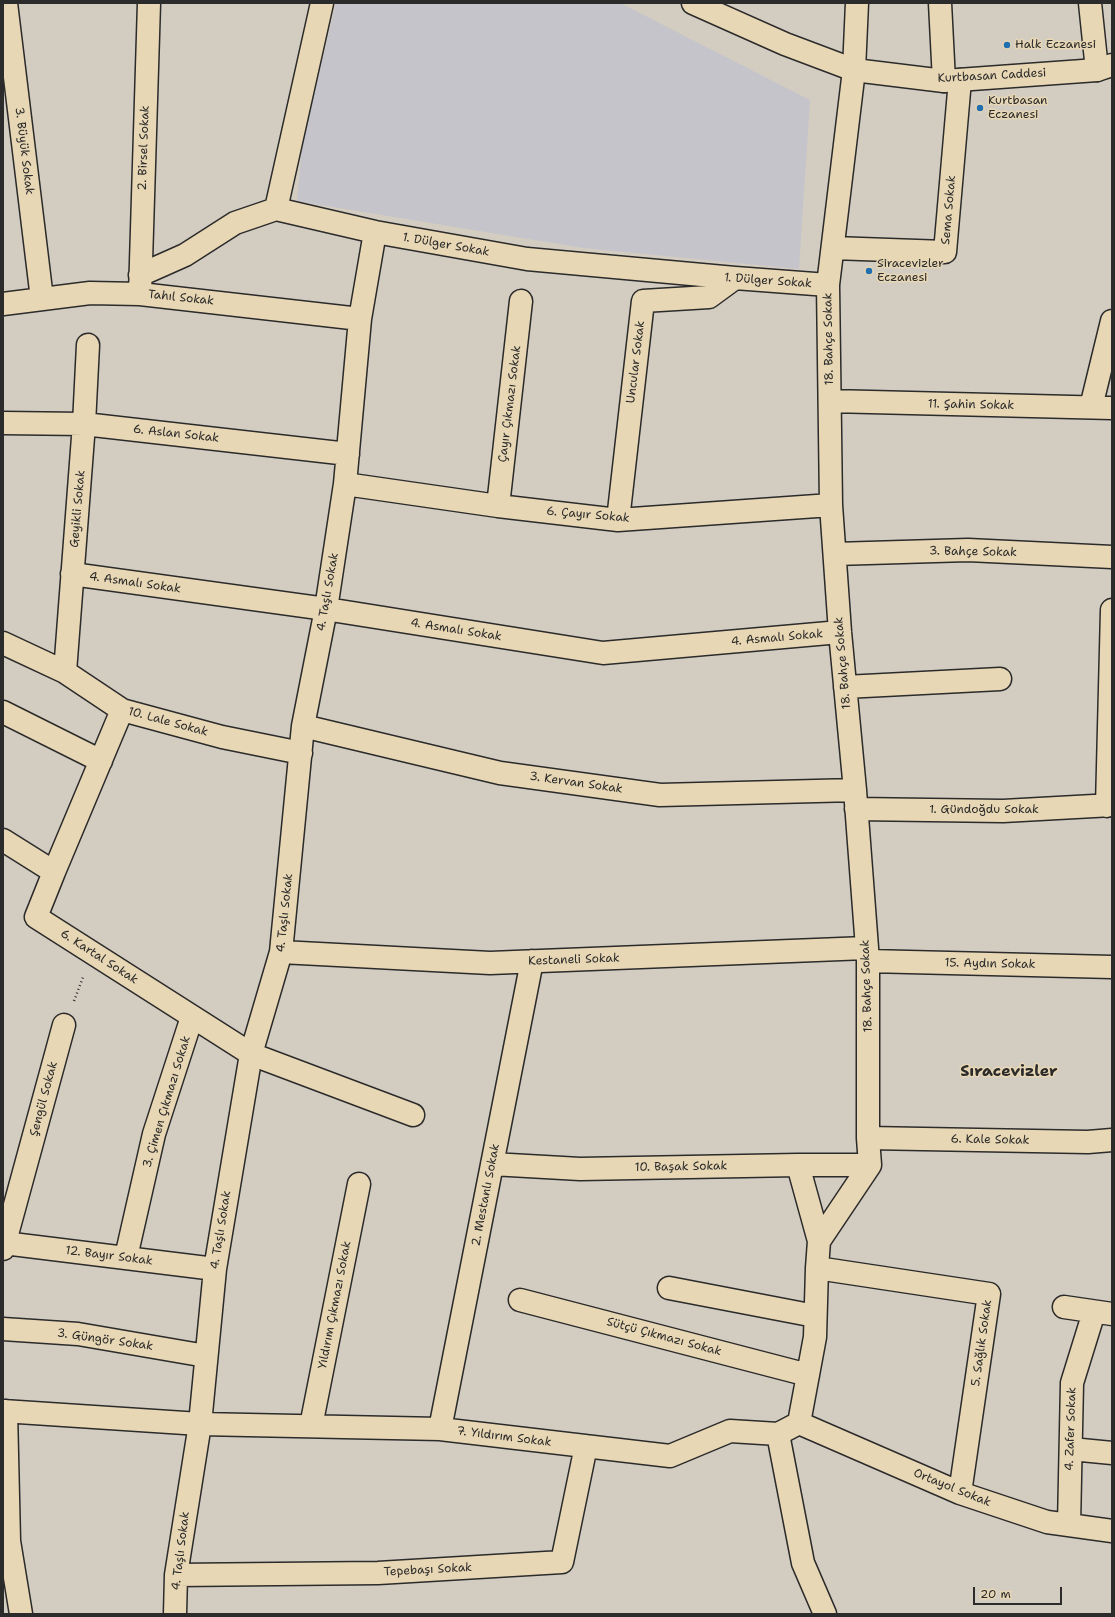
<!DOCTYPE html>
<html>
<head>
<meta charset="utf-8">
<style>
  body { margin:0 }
  #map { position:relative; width:1115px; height:1617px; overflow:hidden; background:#d3ccc1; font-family:"Shantell Sans",sans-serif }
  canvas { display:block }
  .frame { position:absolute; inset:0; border:4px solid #2b2b2b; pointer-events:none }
  .scale { position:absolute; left:973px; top:1587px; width:89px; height:18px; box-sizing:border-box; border:2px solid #2b2b2b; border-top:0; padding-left:5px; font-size:12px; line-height:14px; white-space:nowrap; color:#2b2b2b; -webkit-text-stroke:3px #e8d7b4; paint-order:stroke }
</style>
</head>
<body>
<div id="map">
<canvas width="1115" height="1617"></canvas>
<div class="frame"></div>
<div class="scale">20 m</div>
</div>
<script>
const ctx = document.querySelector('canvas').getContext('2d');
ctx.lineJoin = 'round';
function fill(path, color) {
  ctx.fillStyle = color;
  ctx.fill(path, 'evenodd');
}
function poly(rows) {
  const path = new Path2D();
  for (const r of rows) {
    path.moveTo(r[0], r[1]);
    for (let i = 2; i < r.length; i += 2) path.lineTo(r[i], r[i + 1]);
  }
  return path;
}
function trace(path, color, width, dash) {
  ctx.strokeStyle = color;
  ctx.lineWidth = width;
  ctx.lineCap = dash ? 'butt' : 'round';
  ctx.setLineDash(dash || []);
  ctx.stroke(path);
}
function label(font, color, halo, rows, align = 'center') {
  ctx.font = font + ' "Shantell Sans",sans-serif';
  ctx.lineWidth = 3;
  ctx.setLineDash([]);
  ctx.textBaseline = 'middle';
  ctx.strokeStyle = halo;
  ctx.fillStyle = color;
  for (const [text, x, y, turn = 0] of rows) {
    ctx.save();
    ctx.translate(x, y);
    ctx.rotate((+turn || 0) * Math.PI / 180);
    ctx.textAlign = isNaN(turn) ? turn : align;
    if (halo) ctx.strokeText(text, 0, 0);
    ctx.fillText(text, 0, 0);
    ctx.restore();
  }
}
fill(poly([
  [336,3,620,3,810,100,799,269,583,248,297,201,302,147]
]), '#c4c4ca');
const minor = poly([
  [6,3,42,299],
  [322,3,276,209,375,232,527,259,735,278,828,285],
  [940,3,944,81],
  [1090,3,1097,70],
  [833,248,945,252,960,80],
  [140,275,185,255,235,223,276,209],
  [140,294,149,3],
  [3,304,90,293,140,294,360,319],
  [830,401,1112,408],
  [1091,407,1112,321],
  [3,423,84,424,348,454],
  [345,484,498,506,618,520,831,505],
  [498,506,521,301],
  [618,520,643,301,709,297,735,278],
  [835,554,968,550,1112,557],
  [72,574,326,609,603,653,840,632],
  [3,643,65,672,122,710,222,737,301,753],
  [65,672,84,424,88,345],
  [845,687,1000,679],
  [3,712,101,761],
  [303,726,500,773,660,795,855,790],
  [1107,806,1112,610],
  [856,809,1003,811,1112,805],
  [3,840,54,872,36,917,251,1054,413,1115],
  [54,872,122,710],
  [281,952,490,963,866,948],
  [868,961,1112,967],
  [868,1138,1088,1142,1112,1140],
  [492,1164,580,1169,798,1165,870,1165],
  [798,1165,819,1241],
  [4,1243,215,1269],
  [3,1249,64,1025],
  [126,1257,154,1134,192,1017],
  [817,1268,989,1294,960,1493],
  [669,1288,815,1316],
  [520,1300,808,1375],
  [1064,1307,1112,1314],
  [3,1329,78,1334,206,1356],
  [3,1411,200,1424,440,1429,670,1456,730,1431,778,1434,799,1423],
  [6,1411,9,1541,21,1614],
  [799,1423,815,1337,817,1268,819,1241,870,1165,868,1138,868,961,855,790,840,632,831,505,828,285,854,70,857,3],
  [799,1423,960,1493,1047,1522,1112,1531],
  [311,1426,359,1184],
  [440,1429,532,961],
  [778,1434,803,1563,825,1614],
  [1071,1449,1112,1453],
  [1069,1525,1072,1383,1094,1312],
  [176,1575,378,1573,562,1562,586,1446],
  [175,1614,176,1575,200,1424,215,1269,251,1054,281,952,303,726,326,609,345,484,360,319,375,232]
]);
const secondary = poly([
  [693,3,785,44,854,70,944,81,1097,70,1112,65]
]);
trace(minor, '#2b2b2b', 25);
trace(secondary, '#2b2b2b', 25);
trace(poly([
  [74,1001,83,977]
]), '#2b2b2b', 2.5, [1, 3]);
trace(minor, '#e8d7b4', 22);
trace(secondary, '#e8d7b4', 22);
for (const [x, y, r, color] of [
  [1007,45,4,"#1f6fb2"],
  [980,108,4,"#1f6fb2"],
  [869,271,4,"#1f6fb2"]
]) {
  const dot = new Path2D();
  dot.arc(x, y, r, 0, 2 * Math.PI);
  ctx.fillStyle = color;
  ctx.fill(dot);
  trace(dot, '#e8d7b4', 1.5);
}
label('12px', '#2b2b2b', '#e8d7b4', [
  ["Halk Eczanesi",1015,45],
  ["Kurtbasan",988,101],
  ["Eczanesi",988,115],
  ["Siracevizler",877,264],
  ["Eczanesi",877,278]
], 'left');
label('12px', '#2b2b2b', '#e8d7b4', [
  ["Kurtbasan Caddesi",992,76,-3],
  ["2. Birsel Sokak",144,148,-88],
  ["3. Büyük Sokak",24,151,83],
  ["Sema Sokak",949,210,-85],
  ["1. Dülger Sokak",446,245,10],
  ["1. Dülger Sokak",768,281,4],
  ["Tahıl Sokak",181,298,6],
  ["18. Bahçe Sokak",829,339,-91],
  ["Uncular Sokak",636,362,-83],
  ["Çayır Çıkmazı Sokak",510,404,-83],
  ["11. Şahin Sokak",971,405,1],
  ["6. Aslan Sokak",176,434,6],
  ["Geyikli Sokak",78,509,-85],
  ["6. Çayır Sokak",588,515,5],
  ["3. Bahçe Sokak",973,552,1],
  ["4. Asmalı Sokak",135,583,8],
  ["4. Taşlı Sokak",328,592,-80],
  ["4. Asmalı Sokak",456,630,9],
  ["4. Asmalı Sokak",777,638,-5],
  ["18. Bahçe Sokak",843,663,-95],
  ["10. Lale Sokak",168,722,15],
  ["3. Kervan Sokak",576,783,8],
  ["1. Gündoğdu Sokak",984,810],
  ["4. Taşlı Sokak",285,913,-84],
  ["6. Kartal Sokak",99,957,33],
  ["Kestaneli Sokak",574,960,-2],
  ["15. Aydın Sokak",990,964,1],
  ["18. Bahçe Sokak",867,986,-92],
  ["Şengül Sokak",44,1099,-75],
  ["3. Çimen Çıkmazı Sokak",167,1102,-73],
  ["6. Kale Sokak",990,1140,1],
  ["10. Başak Sokak",681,1167,-1],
  ["2. Mestanlı Sokak",486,1195,-79],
  ["4. Taşlı Sokak",221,1230,-81],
  ["12. Bayır Sokak",109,1256,7],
  ["Yıldırım Çıkmazı Sokak",335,1305,-79],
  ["Sütçü Çıkmazı Sokak",664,1337,15],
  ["3. Güngör Sokak",105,1340,8],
  ["5. Sağlık Sokak",982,1343,-82],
  ["4. Zafer Sokak",1071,1429,-88],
  ["7. Yıldırım Sokak",504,1437,7],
  ["Ortayol Sokak",952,1488,22],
  ["4. Taşlı Sokak",181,1551,-83],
  ["Tepebaşı Sokak",428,1570,-3]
]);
label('bold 16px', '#2b2b2b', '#e8d7b4', [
  ["Sıracevizler",1009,1072]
]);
</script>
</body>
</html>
